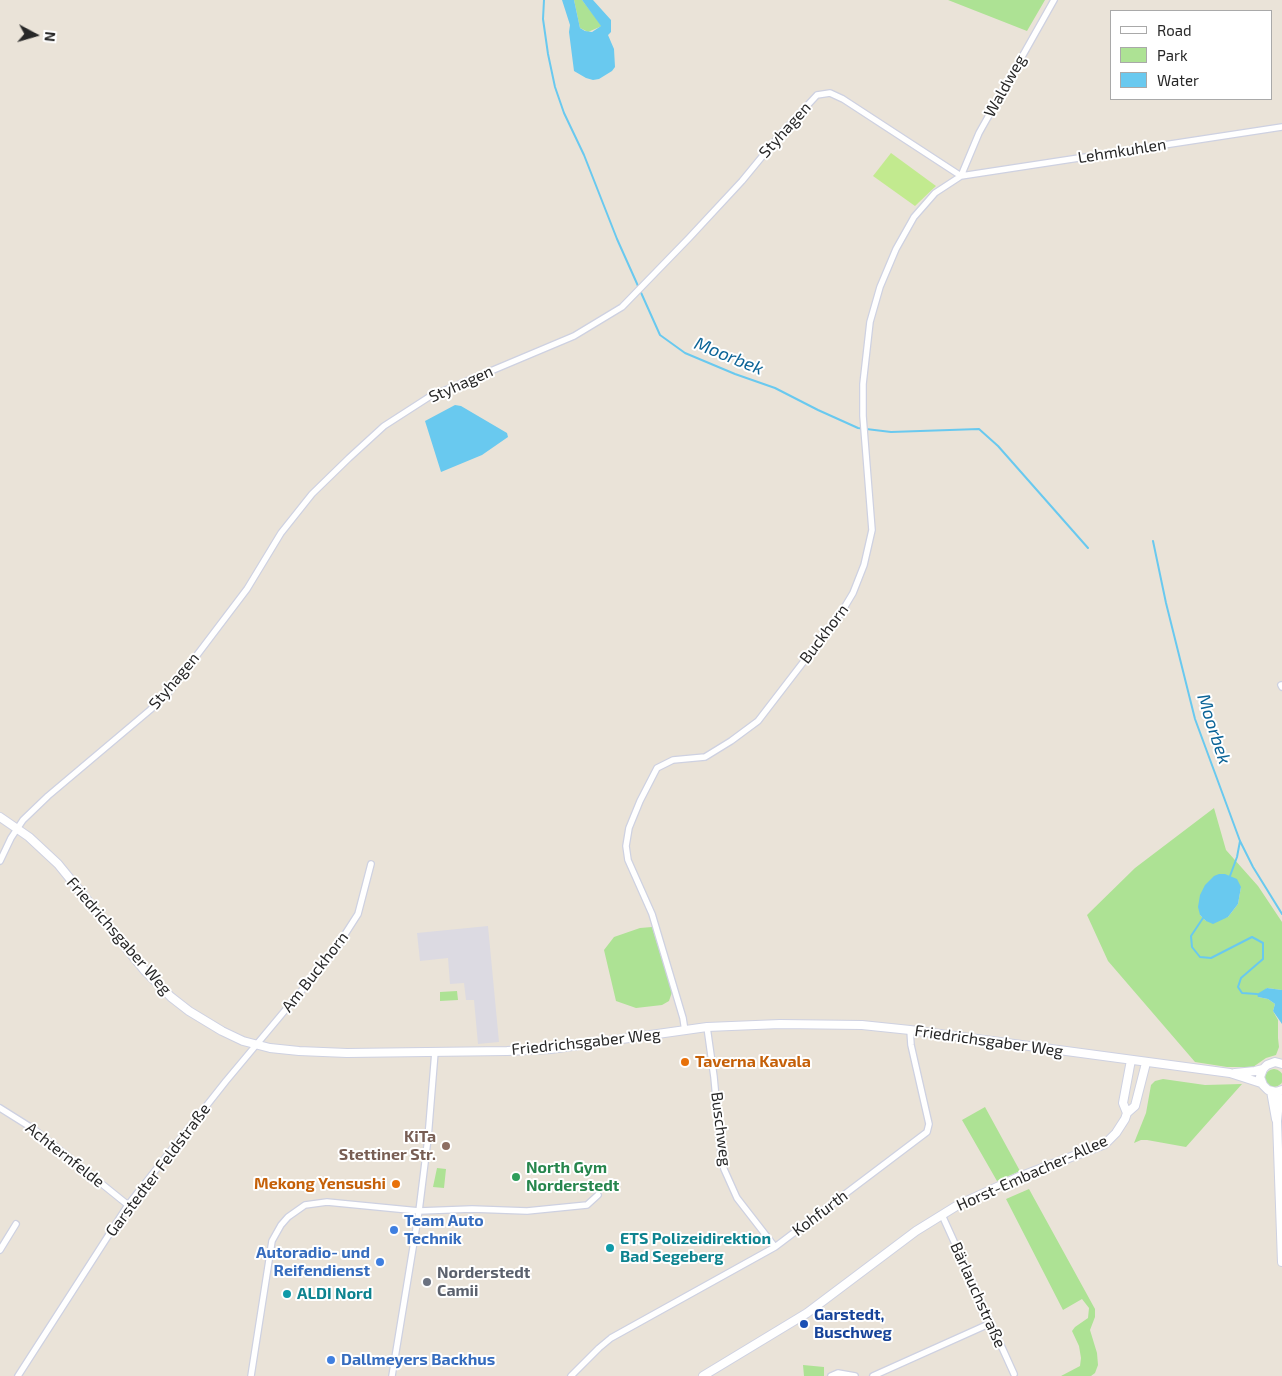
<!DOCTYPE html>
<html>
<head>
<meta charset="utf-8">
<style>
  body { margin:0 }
  #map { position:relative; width:1282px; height:1376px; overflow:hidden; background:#eae3d8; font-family:"Exo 2",sans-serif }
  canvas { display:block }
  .legend { position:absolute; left:1110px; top:10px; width:162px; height:90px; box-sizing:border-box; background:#fff; border:1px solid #a9a9a9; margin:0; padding:6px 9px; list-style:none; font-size:15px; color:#272727 }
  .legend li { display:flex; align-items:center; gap:10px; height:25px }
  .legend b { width:25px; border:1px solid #a9a9a9 }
  .north { position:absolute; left:10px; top:10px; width:50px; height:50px; -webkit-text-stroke:4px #fff; paint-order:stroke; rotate:96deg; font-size:14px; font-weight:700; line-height:20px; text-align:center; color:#272727 }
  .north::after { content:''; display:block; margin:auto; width:18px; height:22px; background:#272727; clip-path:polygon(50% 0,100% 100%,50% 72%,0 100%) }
</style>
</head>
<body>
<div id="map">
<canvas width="1282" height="1376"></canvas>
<ul class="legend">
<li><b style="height:6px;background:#fff"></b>Road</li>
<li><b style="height:14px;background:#ade294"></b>Park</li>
<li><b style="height:14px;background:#69c9ef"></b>Water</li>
</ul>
<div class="north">N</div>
</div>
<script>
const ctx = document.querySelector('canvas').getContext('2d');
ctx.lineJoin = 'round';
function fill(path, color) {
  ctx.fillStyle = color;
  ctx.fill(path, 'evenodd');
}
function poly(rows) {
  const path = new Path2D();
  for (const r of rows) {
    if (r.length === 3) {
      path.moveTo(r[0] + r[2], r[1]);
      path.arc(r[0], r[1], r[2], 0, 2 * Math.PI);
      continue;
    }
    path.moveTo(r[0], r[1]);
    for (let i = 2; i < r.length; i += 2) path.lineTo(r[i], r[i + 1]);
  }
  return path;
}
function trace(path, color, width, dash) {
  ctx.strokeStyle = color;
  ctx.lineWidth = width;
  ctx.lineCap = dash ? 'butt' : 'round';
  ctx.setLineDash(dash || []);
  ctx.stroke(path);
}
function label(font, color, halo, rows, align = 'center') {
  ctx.font = font + ' "Exo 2",sans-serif';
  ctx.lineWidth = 4;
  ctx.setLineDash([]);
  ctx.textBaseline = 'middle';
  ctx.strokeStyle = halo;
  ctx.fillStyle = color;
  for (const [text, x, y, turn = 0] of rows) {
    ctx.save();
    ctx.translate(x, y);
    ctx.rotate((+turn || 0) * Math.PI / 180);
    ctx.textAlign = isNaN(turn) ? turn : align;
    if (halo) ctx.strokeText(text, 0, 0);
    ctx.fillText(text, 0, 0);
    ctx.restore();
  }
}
fill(poly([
  [488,926,499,1042,478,1044,474,1000,466,1000,464,983,450,984,448,958,420,961,417,933]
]), '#dcdae2');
fill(poly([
  [574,0,582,0,602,26,588,32,580,28],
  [948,0,1045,0,1027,31],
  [1214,808,1226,850,1258,886,1282,922,1282,990,1267,988,1258,997,1268,999,1275,1004,1273,1011,1278,1020,1278,1038,1279,1047,1276,1055,1266,1058,1253,1067,1227,1067,1195,1062,1108,961,1087,915,1135,868],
  [1241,887,1238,904,1228,917,1206,921,1200,915],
  [652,927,672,992,669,1001,662,1005,636,1008,616,1001,604,950,614,937,640,928],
  [457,991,458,1000,440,1001,440,992],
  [1274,1078,9],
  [1163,1079,1205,1085,1242,1084,1186,1147,1147,1140,1141,1140,1134,1143,1146,1113,1151,1085,1155,1081],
  [985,1107,1020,1171,997,1181,962,1120],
  [437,1168,446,1169,444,1188,433,1187],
  [1029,1189,1095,1309,1095,1317,1090,1330,1097,1353,1098,1365,1095,1373,1091,1376,1061,1376,1080,1366,1081,1358,1079,1346,1072,1331,1075,1327,1088,1318,1089,1308,1082,1299,1063,1310,1006,1199],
  [803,1365,824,1367,824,1376,804,1376]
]), '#ade294');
fill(poly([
  [891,153,936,186,915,206,873,176]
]), '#c2ea8f');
fill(poly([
  [562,0,574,0,580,28,585,31,592,32,601,26,582,0,593,0,611,20,611,32,608,35,614,49,615,67,612,71,599,79,593,80,586,78,574,71,569,32,570,25],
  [455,405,461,406,507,433,508,437,482,455,441,472,425,421],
  [1219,874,1225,874,1237,879,1241,887,1238,904,1228,917,1213,924,1206,921,1200,915,1198,907,1200,895,1205,885,1214,876],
  [1267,988,1282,990,1282,1024,1273,1011,1275,1004,1268,999,1258,997,1257,994]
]), '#69c9ef');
trace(poly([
  [544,0,543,19,548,54,555,87,564,113,584,155,617,239,660,335,685,353,735,374,775,388,818,410,858,428,891,432,979,429,998,446,1088,548],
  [1153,541,1166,603,1195,719,1240,841,1253,867,1282,914],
  [1230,876,1237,857,1240,841],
  [1203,918,1191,936,1192,947,1200,957,1211,958,1252,937,1263,943,1263,959,1241,978,1238,987,1242,993,1257,994]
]), '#69c9ef', 2);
const street = poly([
  [961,176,979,133,1054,0],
  [1281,685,1282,687],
  [0,861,11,838,23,820,48,796,150,710,169,692,247,589,281,533,312,494,349,458,384,426,429,397,574,336,622,307,689,238,742,181,779,136,817,95,830,93,843,99,961,176],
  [707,1027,714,1077,721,1153,724,1169,737,1198,775,1247],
  [685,1031,683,1018,652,914,628,860,626,846,629,828,640,801,657,768,673,760,705,757,731,741,758,721,841,613,853,593,864,565,872,530,863,416,863,384,870,322,880,287,896,249,914,217,935,193,961,176,1282,127],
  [0,1108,35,1130,128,1205],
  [942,1215,1014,1374],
  [0,1250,16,1224],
  [18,1376,128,1205,226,1081,333,953,358,914,371,864],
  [251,1376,272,1241,281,1225,288,1217,305,1205,327,1202,419,1211,472,1209,527,1211,587,1205,598,1195],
  [392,1376,419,1211,428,1138,435,1052],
  [571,1376,599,1348,611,1338,775,1247,927,1132,929,1124,911,1045,910,1030],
  [831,1376,838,1373,855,1376],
  [873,1376,991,1323]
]);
const secondary = poly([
  [0,817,29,837,58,864,145,971,171,997,189,1011,222,1031,243,1041,270,1048,299,1051,347,1053,507,1051,551,1049,707,1027,780,1024,862,1025,910,1030,1230,1073,1261,1083],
  [1282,1064,1275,1062,1267,1065,1263,1069,1260,1077,1263,1085,1268,1090,1276,1092,1282,1090],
  [1235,1073,1255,1071,1263,1069],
  [1271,1091,1276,1119],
  [1280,1091,1277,1121,1282,1262],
  [1127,1113,1123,1103,1131,1060],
  [703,1376,807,1313,916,1231,958,1205,1019,1177,1105,1144,1116,1133,1125,1119,1127,1113,1135,1106,1146,1063]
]);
trace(street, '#ced1e1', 8);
trace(secondary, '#ced1e1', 10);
trace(street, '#fff', 5.5);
trace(secondary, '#fff', 8);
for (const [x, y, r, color] of [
  [685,1062,5,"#e8710a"],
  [446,1146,5,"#8d6e63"],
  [516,1177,5,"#2e9e5b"],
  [396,1184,5,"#e8710a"],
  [394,1230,5,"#3f7fe0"],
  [610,1248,5,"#0f9aa8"],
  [380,1262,5,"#3f7fe0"],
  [427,1282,5,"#6b7280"],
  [287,1294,5,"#0f9aa8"],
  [804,1324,5,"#1a4fb4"],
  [331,1360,5,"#3f7fe0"]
]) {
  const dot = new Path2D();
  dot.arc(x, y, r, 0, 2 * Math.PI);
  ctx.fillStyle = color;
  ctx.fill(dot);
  trace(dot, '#fff', 2);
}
label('16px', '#272727', '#fff', [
  ["Waldweg",1005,86,-61],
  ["Styhagen",785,130,-48],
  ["Lehmkuhlen",1122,151,-9],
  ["Styhagen",461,384,-24],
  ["Buckhorn",824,634,-53],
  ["Styhagen",174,681,-50],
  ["Friedrichsgaber Weg",119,936,49],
  ["Am Buckhorn",315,972,-52],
  ["Friedrichsgaber Weg",989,1041,8],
  ["Friedrichsgaber Weg",586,1042,-6],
  ["Buschweg",721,1129,83],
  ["Achternfelde",65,1155,38],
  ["Garstedter Feldstraße",158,1170,-53],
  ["Horst-Embacher-Allee",1032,1173,-24],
  ["Kohfurth",820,1213,-37],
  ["Bärlauchstraße",978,1295,66]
]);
label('bold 16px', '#c56008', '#fff', [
  ["Taverna Kavala",695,1062],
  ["Mekong Yensushi",386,1184,"right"]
], 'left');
label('bold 16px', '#785e54', '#fff', [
  ["KiTa",436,1137],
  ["Stettiner Str.",436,1155]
], 'right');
label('bold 16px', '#27864d', '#fff', [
  ["North Gym",526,1168],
  ["Norderstedt",526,1186]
], 'left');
label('bold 16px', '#366cbe', '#fff', [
  ["Team Auto",404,1221],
  ["Technik",404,1239],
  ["Autoradio- und",370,1253,"right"],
  ["Reifendienst",370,1271,"right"],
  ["Dallmeyers Backhus",341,1360]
], 'left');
label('bold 16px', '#0d838f', '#fff', [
  ["ETS Polizeidirektion",620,1239],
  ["Bad Segeberg",620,1257],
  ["ALDI Nord",297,1294]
], 'left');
label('bold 16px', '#5b616d', '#fff', [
  ["Norderstedt",437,1273],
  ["Camii",437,1291]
], 'left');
label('bold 16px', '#164399', '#fff', [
  ["Garstedt,",814,1315],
  ["Buschweg",814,1333]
], 'left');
label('italic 18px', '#0c6497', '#fff', [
  ["Moorbek",729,356,22],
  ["Moorbek",1214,729,72]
]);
</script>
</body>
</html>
